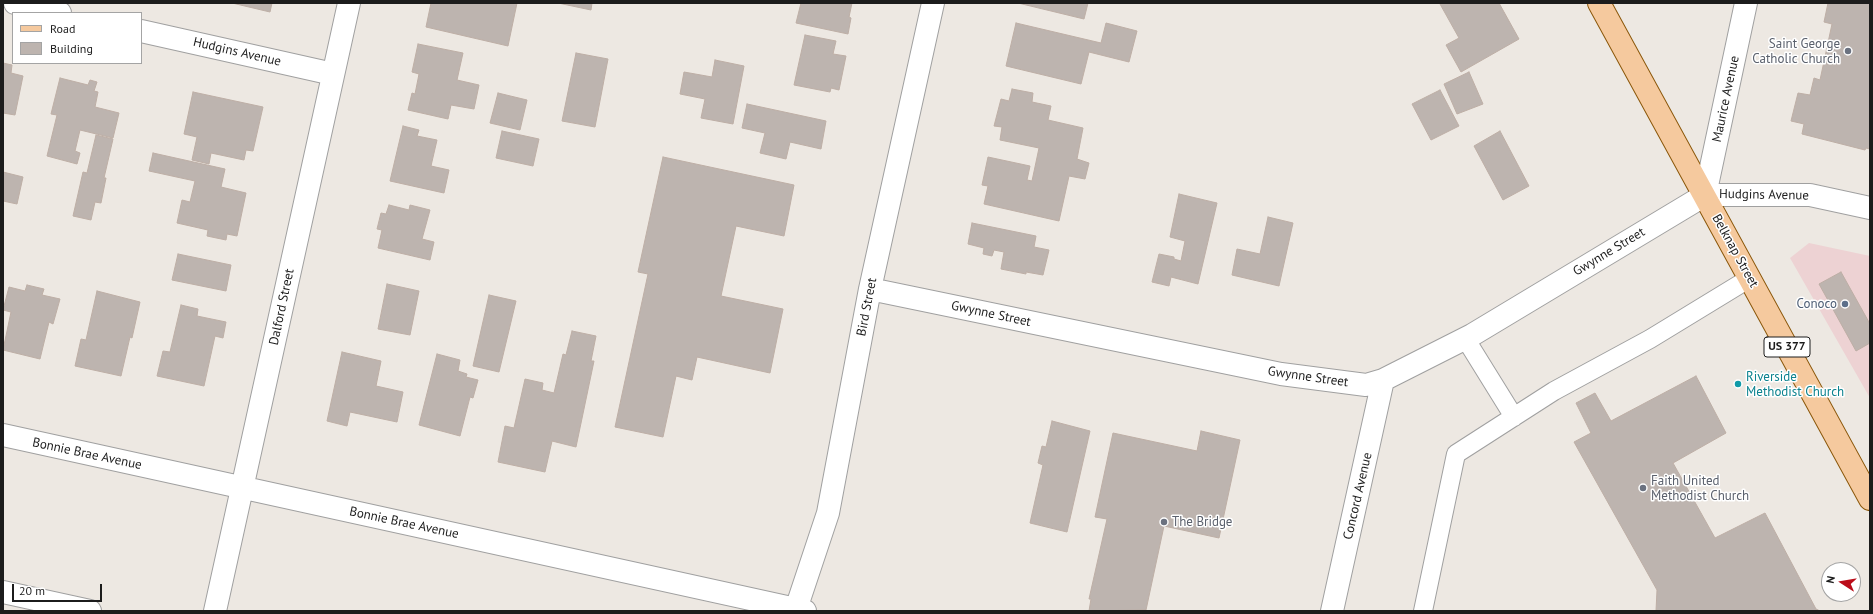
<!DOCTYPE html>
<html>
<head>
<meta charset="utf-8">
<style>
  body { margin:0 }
  #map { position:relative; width:1873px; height:614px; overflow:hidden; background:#ede8e2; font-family:"PT Sans",sans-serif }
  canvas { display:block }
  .frame { position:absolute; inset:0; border:4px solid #1c1c1c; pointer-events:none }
  .legend { position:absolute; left:12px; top:12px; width:130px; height:52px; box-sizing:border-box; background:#fff; border:1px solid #a4a4a4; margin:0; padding:5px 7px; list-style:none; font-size:12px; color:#1c1c1c }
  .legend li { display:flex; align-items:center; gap:8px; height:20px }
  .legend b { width:20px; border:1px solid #a4a4a4 }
  .north { position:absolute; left:1821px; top:562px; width:40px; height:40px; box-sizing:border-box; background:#fff; border:1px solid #a4a4a4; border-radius:50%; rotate:282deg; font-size:11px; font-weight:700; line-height:16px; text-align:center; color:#1c1c1c }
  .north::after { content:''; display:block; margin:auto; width:14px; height:18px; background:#bb0d1a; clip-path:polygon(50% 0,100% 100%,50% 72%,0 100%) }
  .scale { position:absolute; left:12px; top:584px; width:90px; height:18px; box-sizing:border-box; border:2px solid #1c1c1c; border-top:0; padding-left:5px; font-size:12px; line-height:14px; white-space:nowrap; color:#1c1c1c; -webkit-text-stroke:3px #fff; paint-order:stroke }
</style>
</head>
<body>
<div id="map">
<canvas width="1873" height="614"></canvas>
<div class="frame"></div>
<ul class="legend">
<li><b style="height:5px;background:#f5c99e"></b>Road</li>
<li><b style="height:11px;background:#bdb4af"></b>Building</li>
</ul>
<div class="north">N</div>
<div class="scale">20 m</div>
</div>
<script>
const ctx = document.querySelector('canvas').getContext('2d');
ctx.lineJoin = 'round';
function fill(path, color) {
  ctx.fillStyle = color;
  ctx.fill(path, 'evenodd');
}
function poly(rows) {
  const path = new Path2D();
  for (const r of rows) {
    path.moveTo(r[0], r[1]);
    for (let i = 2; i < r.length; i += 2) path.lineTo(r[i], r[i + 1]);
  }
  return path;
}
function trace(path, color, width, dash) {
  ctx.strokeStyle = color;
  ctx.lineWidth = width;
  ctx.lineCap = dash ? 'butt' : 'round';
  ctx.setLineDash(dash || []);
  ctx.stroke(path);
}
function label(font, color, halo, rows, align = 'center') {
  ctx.font = font + ' "PT Sans",sans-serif';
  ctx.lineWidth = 3;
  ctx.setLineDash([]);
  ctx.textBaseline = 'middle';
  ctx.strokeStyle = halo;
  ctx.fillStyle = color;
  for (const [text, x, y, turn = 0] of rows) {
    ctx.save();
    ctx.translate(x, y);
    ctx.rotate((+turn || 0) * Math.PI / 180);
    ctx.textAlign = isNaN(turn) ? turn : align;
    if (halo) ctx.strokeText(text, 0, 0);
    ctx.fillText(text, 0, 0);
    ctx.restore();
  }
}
fill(poly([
  [1809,243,1870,256,1870,398,1790,258]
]), '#edd2d3');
const building = poly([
  [232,3,272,3,270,12,232,3],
  [431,3,517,3,508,46,426,27,431,3],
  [558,3,592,3,591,10,558,3],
  [801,3,852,3,849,17,851,18,848,34,796,23,801,3],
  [1018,3,1088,3,1084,19,1018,3],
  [1441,3,1499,3,1519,39,1461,72,1446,45,1459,38,1440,4,1441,3],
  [1828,3,1870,3,1870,149,1866,148,1865,150,1802,134,1804,124,1791,121,1798,93,1810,95,1814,78,1820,80,1832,24,1824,22,1828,3],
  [1016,23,1101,43,1106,23,1137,31,1129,62,1089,52,1081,84,1006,66,1016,23],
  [805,35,836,41,833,54,846,56,839,90,831,88,830,92,794,85,805,35],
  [418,44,463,53,457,80,479,85,474,109,451,105,448,119,408,110,412,93,415,94,419,74,412,72,418,44],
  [576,53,608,59,595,127,562,121,576,53],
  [715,60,744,66,733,124,701,118,705,99,680,94,684,72,712,77,715,60],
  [3,63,12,65,11,73,23,76,15,115,3,113,3,63],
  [1469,72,1483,104,1457,114,1444,84,1469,72],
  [60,78,88,85,90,80,97,82,94,91,98,92,95,107,119,113,113,138,80,130,75,151,80,153,77,164,47,156,57,115,51,114,60,78],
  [1012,89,1033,93,1032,102,1051,106,1048,120,1083,128,1077,159,1089,163,1085,179,1069,176,1059,221,984,204,988,186,982,185,988,157,1030,166,1027,180,1032,181,1039,148,1000,140,1002,127,994,126,1001,99,1009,101,1012,89],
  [1440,90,1459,126,1431,140,1412,104,1440,90],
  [193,92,263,107,253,151,246,150,244,160,211,153,209,164,192,160,197,137,184,134,193,92],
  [498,93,527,100,520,130,490,123,498,93],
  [747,104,826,121,821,149,790,142,786,159,760,153,765,133,742,128,747,104],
  [403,126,419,130,417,136,437,140,431,166,449,170,444,193,390,181,403,126],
  [502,131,539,139,533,166,496,158,502,131],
  [1500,131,1529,186,1503,200,1474,146,1500,131],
  [96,135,113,139,104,178,106,178,101,203,95,202,91,220,73,216,83,172,87,173,96,135],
  [153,153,225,169,221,187,246,193,237,236,227,234,226,240,207,236,208,230,177,223,182,200,190,202,195,181,149,171,153,153],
  [663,157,794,185,784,236,736,226,721,296,783,309,770,373,697,357,692,380,676,376,663,437,615,427,648,274,638,272,663,157],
  [3,172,23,177,17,204,3,201,3,172],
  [1179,194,1217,203,1198,284,1171,277,1169,286,1152,282,1159,254,1174,257,1174,259,1181,261,1185,241,1170,237,1179,194],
  [389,205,409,210,410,205,430,210,422,239,434,242,430,260,378,248,382,230,377,229,381,213,386,214,389,205],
  [1268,217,1293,223,1279,286,1232,275,1237,249,1260,254,1268,217],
  [972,223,1036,236,1034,247,1049,250,1043,275,1026,272,1026,274,1001,269,1004,252,994,250,992,256,983,254,984,248,968,244,972,223],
  [178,254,231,265,226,291,172,280,178,254],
  [1841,272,1870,324,1870,343,1856,351,1819,284,1841,272],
  [387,284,419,291,410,335,378,329,387,284],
  [27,285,44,289,42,295,60,299,53,324,49,322,40,359,3,350,11,312,3,310,9,287,25,291,27,285],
  [97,291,140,302,132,338,130,337,121,376,75,366,81,339,86,340,97,291],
  [489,295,516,301,499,372,473,366,489,295],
  [181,305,198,309,197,316,226,322,223,338,215,336,204,386,157,376,163,351,170,352,181,305],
  [572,331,596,336,591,361,594,361,576,447,552,441,545,472,498,462,505,426,514,428,525,379,543,383,542,390,554,393,563,354,566,355,572,331],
  [342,352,381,361,376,386,403,392,397,422,350,412,347,426,327,421,342,352],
  [437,354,460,360,458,371,467,374,466,377,478,380,473,398,470,397,460,436,419,425,437,354],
  [1696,376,1726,433,1673,463,1715,538,1765,513,1816,609,1820,611,1656,611,1657,590,1574,442,1591,433,1576,403,1595,393,1611,421,1696,376],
  [1052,421,1090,431,1067,532,1030,523,1043,465,1038,463,1042,446,1046,447,1052,421],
  [1201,431,1240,440,1219,538,1164,526,1146,610,1089,611,1091,599,1089,599,1107,519,1095,517,1113,433,1197,451,1201,431]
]);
fill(building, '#bdb4af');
trace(building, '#bdaea5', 1);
const lane = poly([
  [1465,338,1514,417],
  [1423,611,1456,454,1554,391,1650,339,1750,278]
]);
const street = poly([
  [15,3,60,13],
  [141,31,333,74],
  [1705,195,1746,3],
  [1705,195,1810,195,1870,208],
  [870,289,1281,374,1366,385,1383,380,1472,335,1705,195],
  [3,435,805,611],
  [3,592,90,611],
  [796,609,828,513,870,289,933,3],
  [215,611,349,3],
  [1332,611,1383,380]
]);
const primary = poly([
  [1599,3,1870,499]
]);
trace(lane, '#a0a0a0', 20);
trace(street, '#a0a0a0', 24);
trace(primary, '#8a5609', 24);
trace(lane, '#fff', 18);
trace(street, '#fff', 22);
trace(primary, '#f5c99e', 22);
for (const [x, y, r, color] of [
  [1848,51,4,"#6b7280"],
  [1845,304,4,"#5c6f8a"],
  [1738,384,4,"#0f9aa8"],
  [1643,488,4,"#6b7280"],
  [1164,522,4,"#6b7280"]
]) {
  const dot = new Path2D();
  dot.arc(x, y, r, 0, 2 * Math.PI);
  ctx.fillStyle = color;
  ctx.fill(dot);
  trace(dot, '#fff', 1.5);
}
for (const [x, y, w] of [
  [1787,347,46]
]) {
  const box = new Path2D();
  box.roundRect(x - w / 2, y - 10, w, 20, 3);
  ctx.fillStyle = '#fff';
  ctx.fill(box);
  trace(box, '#1c1c1c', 1);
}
label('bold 12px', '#1c1c1c', null, [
  ["US 377",1787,347]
]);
label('13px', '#5b616d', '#fff', [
  ["Saint George",1840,44,"right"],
  ["Catholic Church",1840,59,"right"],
  ["Faith United",1651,481],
  ["Methodist Church",1651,496],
  ["The Bridge",1172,522]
], 'left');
label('13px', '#1c1c1c', '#fff', [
  ["Hudgins Avenue",237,52,13],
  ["Maurice Avenue",1726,99,-78],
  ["Hudgins Avenue",1764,195,1],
  ["Belknap Street",1735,251,61],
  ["Gwynne Street",1609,252,-31],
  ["Dalford Street",282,307,-78],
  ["Bird Street",867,307,-79],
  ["Gwynne Street",991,314,12],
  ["Gwynne Street",1308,377,8],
  ["Bonnie Brae Avenue",87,454,12],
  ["Concord Avenue",1358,496,-77],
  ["Bonnie Brae Avenue",404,523,12]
]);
label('13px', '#4e5e75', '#fff', [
  ["Conoco",1837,304]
], 'right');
label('13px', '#0d838f', '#fff', [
  ["Riverside",1746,377],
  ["Methodist Church",1746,392]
], 'left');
</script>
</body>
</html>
